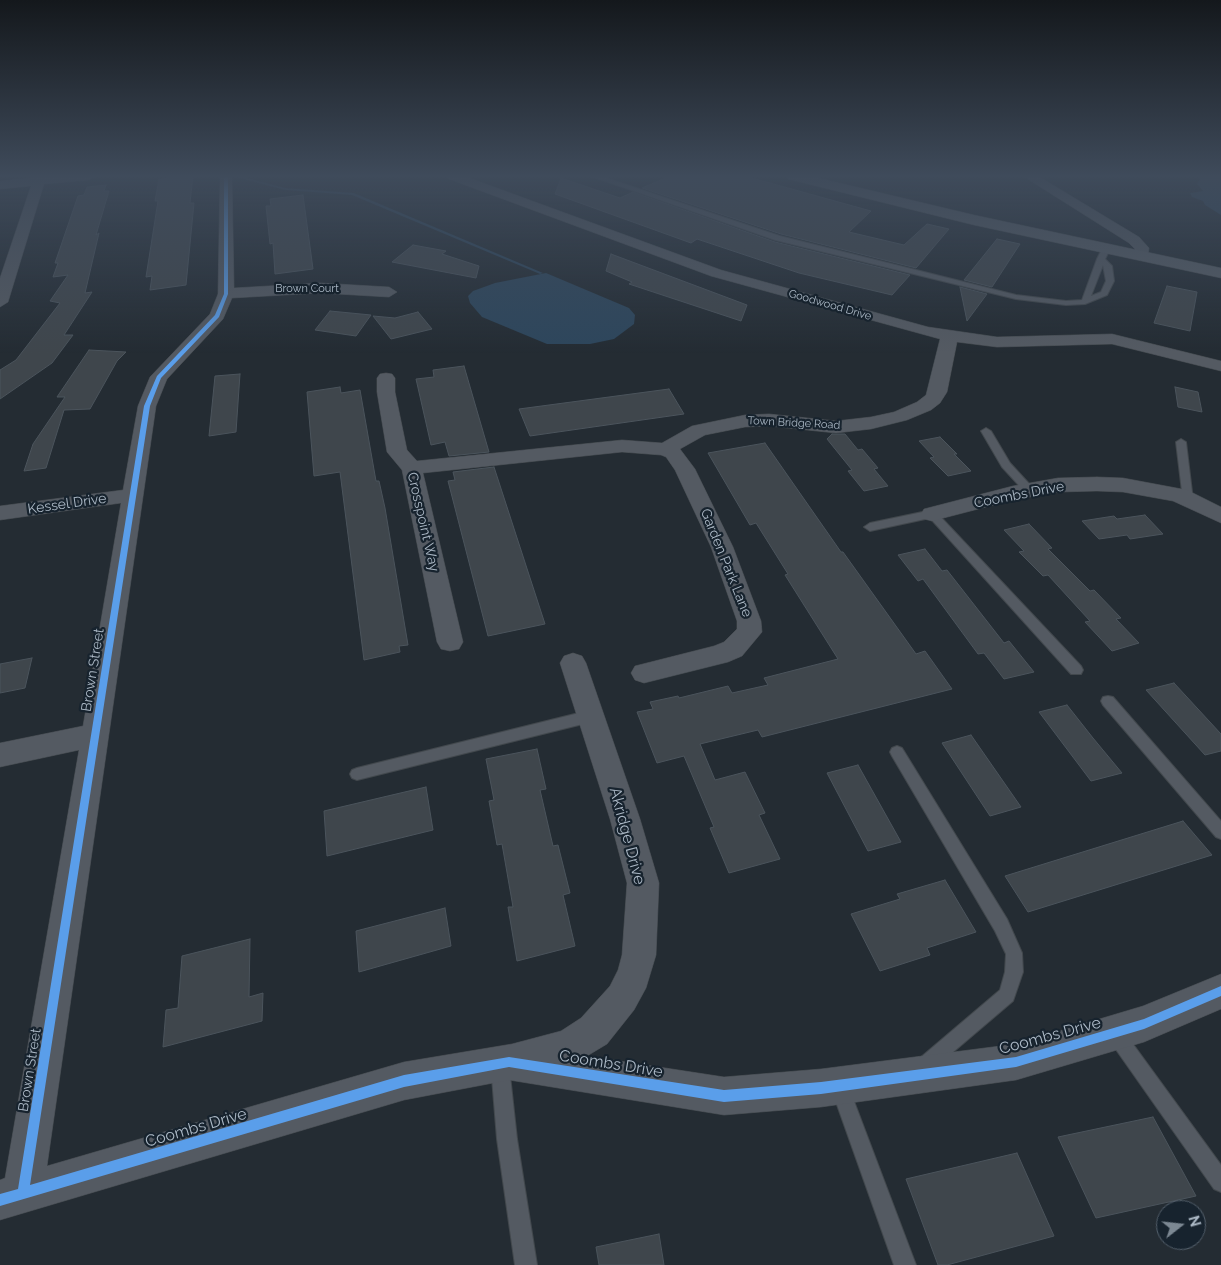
<!DOCTYPE html>
<html>
<head>
<meta charset="utf-8">
<style>
  body { margin:0 }
  #map { position:relative; width:1221px; height:1265px; overflow:hidden; background:#242c33; font-family:Raleway,sans-serif }
  canvas { display:block }
  .north { position:absolute; left:1156px; top:1200px; width:50px; height:50px; box-sizing:border-box; background:#17232e; border:1px solid #535f6b; border-radius:50%; rotate:74deg; font-size:14px; font-weight:700; line-height:20px; text-align:center; color:#acb9c6 }
  .north::after { content:''; display:block; margin:auto; width:18px; height:22px; background:#7c8893; clip-path:polygon(50% 0,100% 100%,50% 72%,0 100%) }
</style>
</head>
<body>
<div id="map">
<canvas width="1221" height="1265"></canvas>
<div class="north">N</div>
</div>
<script>
const ctx = document.querySelector('canvas').getContext('2d');
ctx.lineJoin = 'round';
function fill(path, color) {
  ctx.fillStyle = color;
  ctx.fill(path, 'evenodd');
}
function poly(rows) {
  const path = new Path2D();
  for (const r of rows) {
    path.moveTo(r[0], r[1]);
    for (let i = 2; i < r.length; i += 2) path.lineTo(r[i], r[i + 1]);
  }
  return path;
}
function trace(path, color, width, dash) {
  ctx.strokeStyle = color;
  ctx.lineWidth = width;
  ctx.lineCap = dash ? 'butt' : 'round';
  ctx.setLineDash(dash || []);
  ctx.stroke(path);
}
function label(font, color, halo, rows, align = 'center') {
  ctx.font = font + ' Raleway,sans-serif';
  ctx.lineWidth = 4.5;
  ctx.setLineDash([]);
  ctx.textBaseline = 'middle';
  ctx.strokeStyle = halo;
  ctx.fillStyle = color;
  for (const [text, x, y, turn = 0] of rows) {
    ctx.save();
    ctx.translate(x, y);
    ctx.rotate((+turn || 0) * Math.PI / 180);
    ctx.textAlign = isNaN(turn) ? turn : align;
    if (halo) ctx.strokeText(text, 0, 0);
    ctx.fillText(text, 0, 0);
    ctx.restore();
  }
}
fill(poly([
  [1201,176,1221,176,1221,215,1205,205,1203,201,1192,197,1190,193,1203,191,1197,184],
  [546,273,629,308,635,315,634,324,614,339,590,344,547,344,482,317,470,303,468,296,473,291,495,283]
]), '#2d465c');
fill(poly([
  [240,176,285,188,354,193,543,273,540,274,352,195,285,190,239,178,240,176]
]), '#2d465c');
const building = poly([
  [193,176,190,203,194,203,186,285,150,290,152,276,146,277,158,201,155,201,159,179,193,176],
  [670,176,745,176,871,211,849,232,904,245,927,224,949,229,916,268,781,234,642,188,670,176],
  [561,178,620,198,633,192,775,242,910,275,892,295,799,273,697,239,691,243,555,194,561,178],
  [106,185,104,191,109,191,96,235,99,233,85,293,92,292,64,335,73,335,52,363,0,399,0,370,16,360,60,303,50,301,68,275,53,277,58,263,55,263,78,196,84,195,87,187,106,185],
  [303,195,313,269,275,274,273,243,270,244,266,206,271,206,270,199,303,195],
  [997,239,1020,244,992,287,964,280,997,239],
  [413,245,446,251,442,254,479,266,476,278,392,262,413,245],
  [611,254,747,305,741,321,629,284,632,282,606,271,611,254],
  [1167,286,1197,292,1190,331,1154,323,1167,286],
  [960,287,987,294,967,321,960,287],
  [330,311,371,315,356,336,315,330,330,311],
  [418,312,432,329,391,339,373,316,395,318,418,312],
  [89,350,126,352,117,361,90,409,64,410,46,468,24,471,33,444,65,397,57,397,89,350],
  [464,366,489,452,449,456,445,442,431,445,416,379,434,377,433,370,464,366],
  [240,374,236,432,209,436,215,376,240,374],
  [340,387,341,393,360,390,376,481,379,481,385,508,408,645,399,646,400,652,364,660,340,472,314,476,307,392,340,387],
  [1175,387,1198,392,1202,412,1178,407,1175,387],
  [669,389,684,414,530,436,519,409,669,389],
  [832,434,845,434,858,450,862,449,878,468,874,469,888,486,864,491,848,471,852,470,827,439,832,434],
  [940,437,957,454,954,454,971,471,948,476,930,458,934,457,919,441,940,437],
  [765,443,841,552,843,552,916,654,925,651,952,689,762,737,758,730,700,744,715,780,745,772,765,813,759,815,780,859,729,873,710,828,714,827,684,756,657,763,637,712,653,709,650,702,678,696,679,698,728,686,732,693,768,685,764,678,838,659,785,575,788,574,756,523,750,525,708,453,765,443],
  [494,467,545,624,488,636,448,481,455,480,453,472,494,467],
  [1145,515,1163,534,1130,539,1127,535,1099,539,1082,521,1114,516,1117,519,1145,515],
  [1029,524,1052,548,1048,549,1090,591,1094,590,1121,618,1116,619,1139,643,1112,651,1085,622,1090,621,1048,575,1043,576,1019,552,1024,551,1004,530,1029,524],
  [925,549,942,571,947,570,1004,643,1009,641,1034,672,1004,679,984,653,978,654,923,579,918,581,898,555,925,549],
  [32,658,25,688,0,693,0,664,32,658],
  [1174,683,1221,734,1221,751,1205,755,1146,690,1174,683],
  [1067,705,1093,738,1122,773,1091,781,1039,712,1067,705],
  [971,735,1021,807,990,816,942,743,971,735],
  [537,749,546,789,540,790,553,846,558,845,570,893,563,895,575,946,517,961,508,907,513,907,502,844,497,845,489,801,494,800,486,759,537,749],
  [858,765,901,842,868,851,827,773,858,765],
  [426,787,433,830,327,856,324,811,426,787],
  [1183,821,1212,855,1028,912,1005,876,1183,821],
  [945,880,976,932,927,948,930,955,880,971,851,914,900,899,897,894,945,880],
  [445,908,451,946,359,972,356,931,445,908],
  [250,939,249,997,263,993,262,1021,163,1047,166,1010,178,1008,182,956,250,939],
  [1153,1117,1196,1196,1096,1218,1058,1137,1153,1117],
  [1017,1153,1054,1236,947,1265,938,1265,906,1179,1017,1153],
  [659,1234,664,1265,599,1265,596,1247,659,1234]
]);
fill(building, '#3f464c');
trace(building, '#4b545c', 1);
const service = poly([
  [591,176,600,176,780,236,1016,295,1066,301,1082,300,1097,259,1101,251,1104,251,1108,253,1105,259,1112,266,1114,281,1107,295,1085,304,1066,305,1016,299,775,240,591,176],
  [1103,265,1106,281,1101,292,1091,296,1103,265],
  [986,428,991,431,1010,463,1033,488,1033,492,1025,492,1002,467,981,431,986,428],
  [1181,439,1186,442,1193,500,1188,503,1183,500,1176,442,1181,439],
  [932,510,936,512,1081,666,1083,670,1081,674,1071,674,930,518,870,531,864,527,870,523,932,510],
  [1108,696,1113,697,1221,821,1221,839,1216,837,1103,705,1101,701,1103,697,1108,696],
  [591,710,596,712,598,716,596,720,591,722,357,780,352,778,350,774,352,770,357,768,591,710],
  [897,746,902,748,1007,919,1022,953,1023,972,1013,1001,932,1070,926,1073,920,1070,917,1064,920,1058,1000,990,1005,972,1006,954,995,931,892,756,890,752,892,748,897,746],
  [1116,1026,1122,1029,1221,1165,1221,1192,1214,1189,1110,1041,1107,1035,1110,1029,1116,1026],
  [500,1057,506,1060,509,1066,517,1139,537,1265,515,1265,497,1139,491,1066,494,1060,500,1057],
  [840,1079,847,1081,849,1088,916,1265,894,1265,831,1088,833,1081,840,1079]
]);
const minor = poly([
  [53,176,95,176,89,180,44,184,8,302,0,307,0,278,31,186,0,189,0,181,53,176],
  [220,176,232,176,234,288,320,283,389,287,397,292,389,297,320,293,232,298,223,319,167,379,156,406,47,1166,404,1062,512,1044,561,1031,581,1018,610,986,618,970,622,955,627,883,610,819,560,663,564,656,573,653,582,656,586,663,640,819,659,883,656,955,646,988,634,1010,607,1044,587,1056,724,1077,821,1069,1016,1044,1143,1006,1221,974,1221,1009,1144,1042,1016,1080,821,1107,724,1115,509,1080,404,1100,0,1220,0,1180,5,1178,79,750,0,767,0,743,83,726,121,503,0,520,0,506,123,490,138,406,150,377,210,314,218,294,220,176],
  [447,176,464,176,721,270,928,327,997,337,1112,334,1221,361,1221,371,1112,344,997,347,957,342,947,392,940,403,931,410,907,420,871,429,836,433,769,426,745,427,705,435,680,449,695,469,733,547,761,621,762,632,742,656,728,662,644,683,635,680,631,673,635,666,714,646,724,642,737,629,737,621,711,547,675,470,666,457,661,455,622,452,423,473,463,642,459,649,450,651,441,649,437,642,402,470,387,452,377,392,377,378,380,374,386,373,392,374,395,378,395,392,407,450,417,461,622,440,662,443,692,426,745,415,769,414,836,421,871,417,894,412,917,402,926,395,940,339,711,276,449,179,447,176],
  [1023,176,1038,176,1139,237,1149,248,1148,256,1141,260,1136,259,1134,256,1135,249,1129,243,1023,176],
  [1097,477,1123,478,1187,490,1221,507,1221,523,1173,501,1123,492,1097,491,1058,492,1013,500,932,521,924,519,921,514,924,509,1013,486,1058,478,1097,477]
]);
const secondary = poly([
  [786,176,810,176,974,215,1221,268,1221,278,974,225,788,179,786,176]
]);
trace(service, '#42484d', 2);
trace(minor, '#42484d', 1);
trace(secondary, '#42484d', 1);
fill(service, '#545a62');
fill(minor, '#545a62');
fill(secondary, '#575e66');
fill(poly([
  [224,176,228,176,228,294,219,317,161,378,150,406,30,1185,404,1075,509,1057,724,1090,821,1082,1016,1057,1144,1019,1221,986,1221,996,1144,1029,1016,1067,821,1094,724,1102,509,1067,404,1087,0,1206,0,1194,18,1189,144,406,157,376,215,315,224,294,224,176]
]), '#5a9eea');
const sky = ctx.createLinearGradient(0, 0, 0, 353);
sky.addColorStop(0, '#14181c');
sky.addColorStop(0.5, '#3f4b5b');
sky.addColorStop(1, '#3f4b5b00');
ctx.fillStyle = sky;
ctx.fillRect(0, 0, 1221, 353);
label('11px', '#acb9c6', '#17232e', [
  ["Brown Court",307,289],
  ["Goodwood Drive",830,305,16],
  ["Town Bridge Road",794,423,3]
]);
label('14px', '#acb9c6', '#17232e', [
  ["Coombs Drive",1019,495,-11],
  ["Kessel Drive",67,504,-8],
  ["Crosspoint Way",423,522,77],
  ["Garden Park Lane",726,563,68],
  ["Brown Street",93,670,-81],
  ["Brown Street",30,1070,-81]
]);
label('16px', '#acb9c6', '#17232e', [
  ["Akridge Drive",627,836,75],
  ["Coombs Drive",1050,1036,-15],
  ["Coombs Drive",611,1064,9],
  ["Coombs Drive",196,1128,-16]
]);
</script>
</body>
</html>
